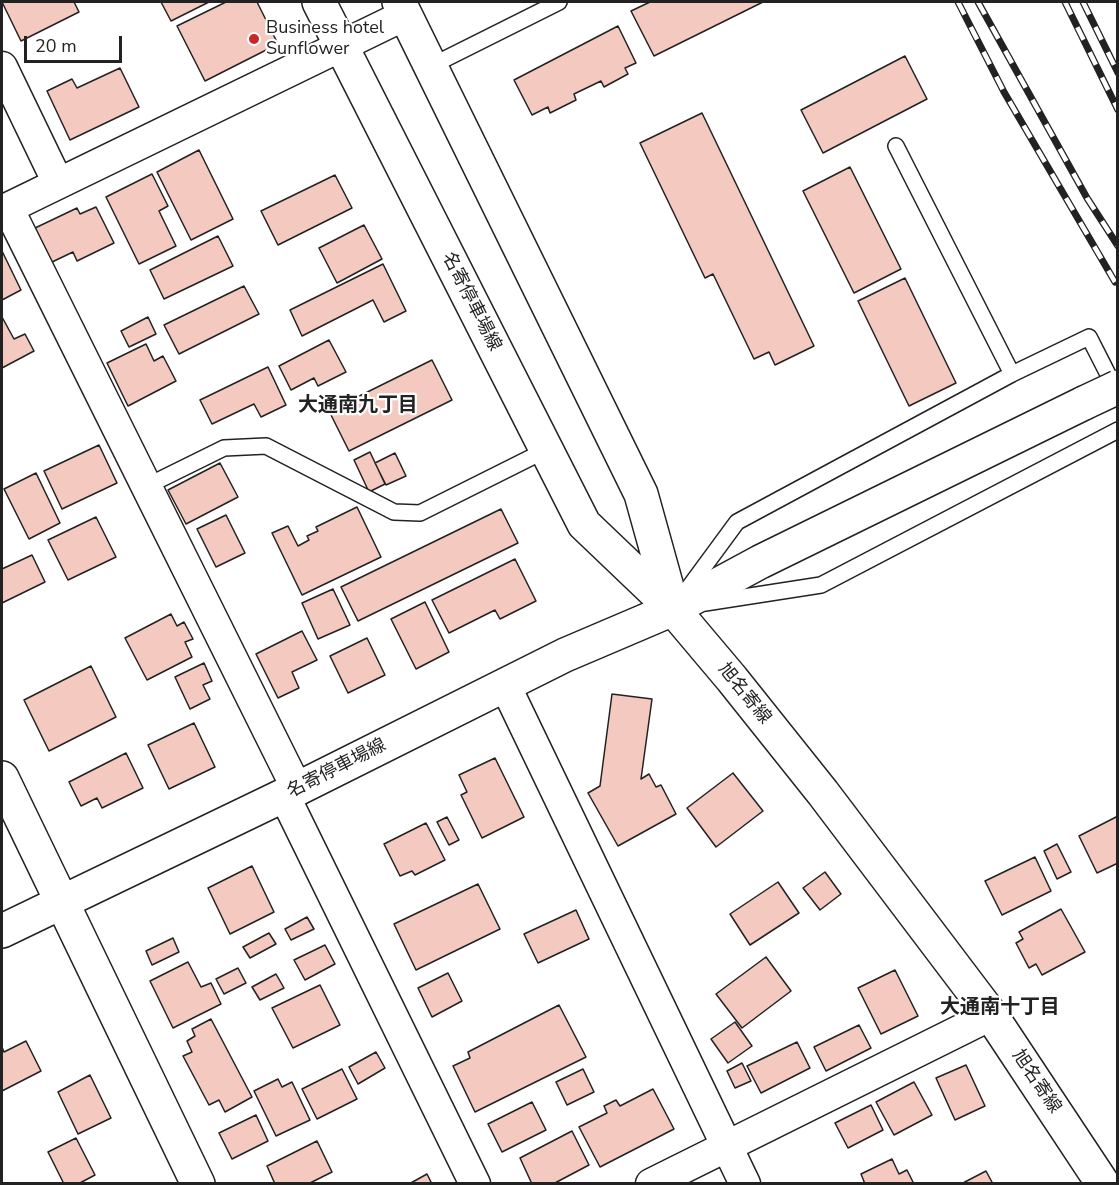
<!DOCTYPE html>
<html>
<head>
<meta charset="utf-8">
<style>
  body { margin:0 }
  #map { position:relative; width:1119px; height:1185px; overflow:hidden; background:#fff; font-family:"Nunito Sans",sans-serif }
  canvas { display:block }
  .frame { position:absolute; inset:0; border:3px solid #222; pointer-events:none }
  .scale { position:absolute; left:24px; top:36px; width:98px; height:27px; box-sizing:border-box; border:3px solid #222; border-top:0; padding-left:8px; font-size:18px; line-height:21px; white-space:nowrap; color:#222; -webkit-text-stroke:4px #fff; paint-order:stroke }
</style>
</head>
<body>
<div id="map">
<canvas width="1119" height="1185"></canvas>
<div class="frame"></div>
<div class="scale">20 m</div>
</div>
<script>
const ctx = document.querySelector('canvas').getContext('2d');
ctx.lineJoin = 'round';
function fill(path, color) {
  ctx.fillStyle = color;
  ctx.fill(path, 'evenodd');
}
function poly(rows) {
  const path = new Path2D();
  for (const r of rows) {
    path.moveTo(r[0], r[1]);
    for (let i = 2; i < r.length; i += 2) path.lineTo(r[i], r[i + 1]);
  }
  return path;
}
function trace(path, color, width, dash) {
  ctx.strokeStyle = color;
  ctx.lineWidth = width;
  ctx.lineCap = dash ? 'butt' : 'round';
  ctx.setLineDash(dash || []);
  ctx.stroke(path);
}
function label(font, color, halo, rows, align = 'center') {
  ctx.font = font + ' "Nunito Sans","Noto Sans JP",sans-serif';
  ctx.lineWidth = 4.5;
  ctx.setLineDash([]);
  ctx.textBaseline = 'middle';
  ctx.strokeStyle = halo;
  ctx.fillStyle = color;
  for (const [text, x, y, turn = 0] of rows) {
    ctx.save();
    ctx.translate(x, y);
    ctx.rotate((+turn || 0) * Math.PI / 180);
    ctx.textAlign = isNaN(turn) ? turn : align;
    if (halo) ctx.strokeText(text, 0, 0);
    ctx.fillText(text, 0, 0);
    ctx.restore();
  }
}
const building = poly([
  [2,2,74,2,79,12,21,41,2,2],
  [161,2,209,2,171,21,161,2],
  [226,2,257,2,278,44,205,81,177,26,226,2],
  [650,2,763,2,654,56,631,11,650,2],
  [618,26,636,63,625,68,628,74,604,87,601,81,574,94,576,100,550,113,548,107,532,115,514,80,618,26],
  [905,56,927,99,823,153,801,110,905,56],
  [120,68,139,107,70,140,47,91,72,79,77,88,120,68],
  [702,113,814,346,775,365,769,352,754,359,713,274,705,278,640,143,702,113],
  [199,150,233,219,191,240,157,172,199,150],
  [850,167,901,269,854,293,803,191,850,167],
  [152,174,168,206,159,211,176,246,139,264,106,197,152,174],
  [335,175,352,208,278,245,261,211,335,175],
  [96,207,114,243,77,261,73,252,50,263,33,229,77,208,80,214,96,207],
  [364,225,382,259,337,283,319,248,364,225],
  [218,236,233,266,164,299,150,270,218,236],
  [2,251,21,290,2,300,2,251],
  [383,264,406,311,384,322,373,300,302,336,290,310,383,264],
  [905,278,956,383,909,406,858,301,905,278],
  [244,286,259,314,179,354,164,325,244,286],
  [2,317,14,339,25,334,34,351,2,368,2,317],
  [148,317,156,334,129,347,121,331,148,317],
  [329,340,346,372,318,386,314,378,291,390,279,366,329,340],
  [146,344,154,361,163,356,176,381,128,406,107,363,146,344],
  [432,360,452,400,349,451,329,411,432,360],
  [268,367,286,405,261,417,254,404,212,424,200,400,268,367],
  [99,445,117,483,62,509,44,471,99,445],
  [370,452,385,484,369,492,354,460,370,452],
  [395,453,406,476,386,485,375,463,395,453],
  [220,463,238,497,186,524,168,490,220,463],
  [36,473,60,523,29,539,4,489,36,473],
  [357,507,381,557,302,595,272,533,288,526,298,546,309,540,307,536,318,531,316,527,357,507],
  [501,509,518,543,358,621,341,587,501,509],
  [226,515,245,553,216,567,197,529,226,515],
  [96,517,116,557,68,580,48,540,96,517],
  [32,555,45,582,2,603,2,569,32,555],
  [515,559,536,601,500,619,495,610,449,633,432,600,515,559],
  [333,589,350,625,318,639,302,603,333,589],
  [425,602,449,652,416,669,391,619,425,602],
  [171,614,177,626,184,622,193,639,185,642,192,657,147,680,125,638,171,614],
  [302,631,317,660,292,672,299,688,278,698,256,654,302,631],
  [367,638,385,675,348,693,330,656,367,638],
  [204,663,212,681,203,685,210,699,190,709,175,677,204,663],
  [91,666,116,717,49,751,24,700,91,666],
  [612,694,652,699,641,779,649,774,656,787,661,785,676,814,618,846,588,793,600,786,612,694],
  [194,723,215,767,169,789,148,745,194,723],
  [126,753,143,788,102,808,97,798,81,806,69,782,126,753],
  [495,758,524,817,482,838,461,795,467,792,459,775,495,758],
  [733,773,763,811,716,847,687,808,733,773],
  [1118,816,1118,863,1097,873,1079,836,1118,816],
  [447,817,459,840,449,845,437,822,447,817],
  [426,823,445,860,415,875,412,871,400,876,384,844,426,823],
  [1057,844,1071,872,1057,879,1044,851,1057,844],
  [1035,857,1051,891,1002,915,985,881,1035,857],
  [252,866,274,912,230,934,208,888,252,866],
  [825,872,841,894,820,910,803,888,825,872],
  [778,882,799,913,750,945,730,914,778,882],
  [478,884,500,929,416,970,394,924,478,884],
  [1061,909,1085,952,1042,975,1036,964,1029,968,1016,943,1023,939,1019,932,1061,909],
  [576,910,589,939,538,963,524,934,576,910],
  [307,917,314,929,291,940,285,929,307,917],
  [269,933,276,944,250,958,243,947,269,933],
  [173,938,179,952,152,965,146,951,173,938],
  [325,945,335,964,305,980,294,960,325,945],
  [766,957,791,991,742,1028,716,994,766,957],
  [188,962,201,987,211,983,221,1004,173,1028,150,981,188,962],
  [238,968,246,983,224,994,216,979,238,968],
  [895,970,918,1016,881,1034,858,988,895,970],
  [448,973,462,1001,432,1017,418,988,448,973],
  [276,974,284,988,260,1000,252,987,276,974],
  [320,985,340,1025,293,1048,272,1008,320,985],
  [559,1005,586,1057,475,1112,453,1066,470,1058,468,1052,559,1005],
  [211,1019,252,1097,225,1112,219,1100,209,1105,183,1056,192,1052,187,1041,195,1036,192,1029,211,1019],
  [735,1022,752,1046,728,1063,711,1039,735,1022],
  [859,1025,871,1048,826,1071,814,1047,859,1025],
  [26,1041,41,1071,2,1091,2,1047,4,1052,26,1041],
  [797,1042,810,1068,761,1093,747,1066,797,1042],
  [376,1052,385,1068,358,1084,349,1067,376,1052],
  [742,1063,751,1081,735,1088,727,1071,742,1063],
  [966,1065,985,1106,955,1120,936,1078,966,1065],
  [342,1069,357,1099,317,1119,302,1089,342,1069],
  [583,1069,594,1092,567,1105,556,1082,583,1069],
  [90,1075,111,1118,78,1134,58,1092,90,1075],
  [278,1079,282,1087,292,1082,310,1120,276,1136,254,1091,278,1079],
  [914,1082,932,1115,894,1135,876,1102,914,1082],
  [653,1089,674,1129,600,1167,579,1127,607,1113,604,1106,616,1100,620,1106,653,1089],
  [532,1102,546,1130,502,1152,488,1124,532,1102],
  [871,1105,883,1130,848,1148,835,1123,871,1105],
  [256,1115,268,1141,232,1159,219,1133,256,1115],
  [572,1131,589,1165,553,1184,532,1184,520,1158,572,1131],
  [76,1138,95,1175,78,1184,64,1184,48,1152,76,1138],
  [317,1141,332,1172,308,1184,275,1184,267,1166,317,1141],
  [892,1159,899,1174,907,1170,914,1184,865,1184,861,1174,892,1159],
  [986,1171,993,1184,961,1184,986,1171],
  [427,1174,432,1184,409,1184,427,1174]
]);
fill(building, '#f3c9c0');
trace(building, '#222', 1.5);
const service = poly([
  [431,66,559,2],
  [896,146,1012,374],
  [147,486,224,448,266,446,394,512,420,513,546,450],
  [684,594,737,522,1012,374,1089,337,1117,392],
  [705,603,821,585,1118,430]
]);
const minor = poly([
  [2,67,58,183],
  [8,208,297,789],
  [2,211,405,15],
  [505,685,745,1184],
  [284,795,475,1184],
  [651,1184,991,1015]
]);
const tertiary = poly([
  [2,778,198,1184]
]);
const secondary = poly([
  [319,2,584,524,673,609,732,679,823,793,991,1015,1103,1184],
  [399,2,641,494,673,609],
  [2,931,297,789,565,655,673,609,760,562,1084,403]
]);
trace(service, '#222', 18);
trace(minor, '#222', 33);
trace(tertiary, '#222', 36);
trace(secondary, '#222', 36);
trace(service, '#fff', 15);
trace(minor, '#fff', 30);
trace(tertiary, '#fff', 33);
trace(secondary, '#fff', 33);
const rail = poly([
  [958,2,1004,92,1115,282],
  [978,2,1087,198,1118,246],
  [1065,2,1118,110],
  [1083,2,1118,73]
]);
trace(rail, '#222', 7);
trace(rail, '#fff', 4.5, [14]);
const secondaryBridge = poly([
  [1084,403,1118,387]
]);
trace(secondaryBridge, '#222', 36, []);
trace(secondaryBridge, '#fff', 33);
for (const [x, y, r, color] of [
  [254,39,6,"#c62828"]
]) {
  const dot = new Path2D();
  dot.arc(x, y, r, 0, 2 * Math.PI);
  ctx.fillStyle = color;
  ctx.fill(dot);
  trace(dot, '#fff', 2);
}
label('18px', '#222', '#fff', [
  ["Business hotel",266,29],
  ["Sunflower",266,50]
], 'left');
label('18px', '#222', '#fff', [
  ["名寄停車場線",471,302,63],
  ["旭名寄線",744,694,51],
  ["名寄停車場線",337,769,-27],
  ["旭名寄線",1036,1082,56]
]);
label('bold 20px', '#222', '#fff', [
  ["大通南九丁目",358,406],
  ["大通南十丁目",1000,1008]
]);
</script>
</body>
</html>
